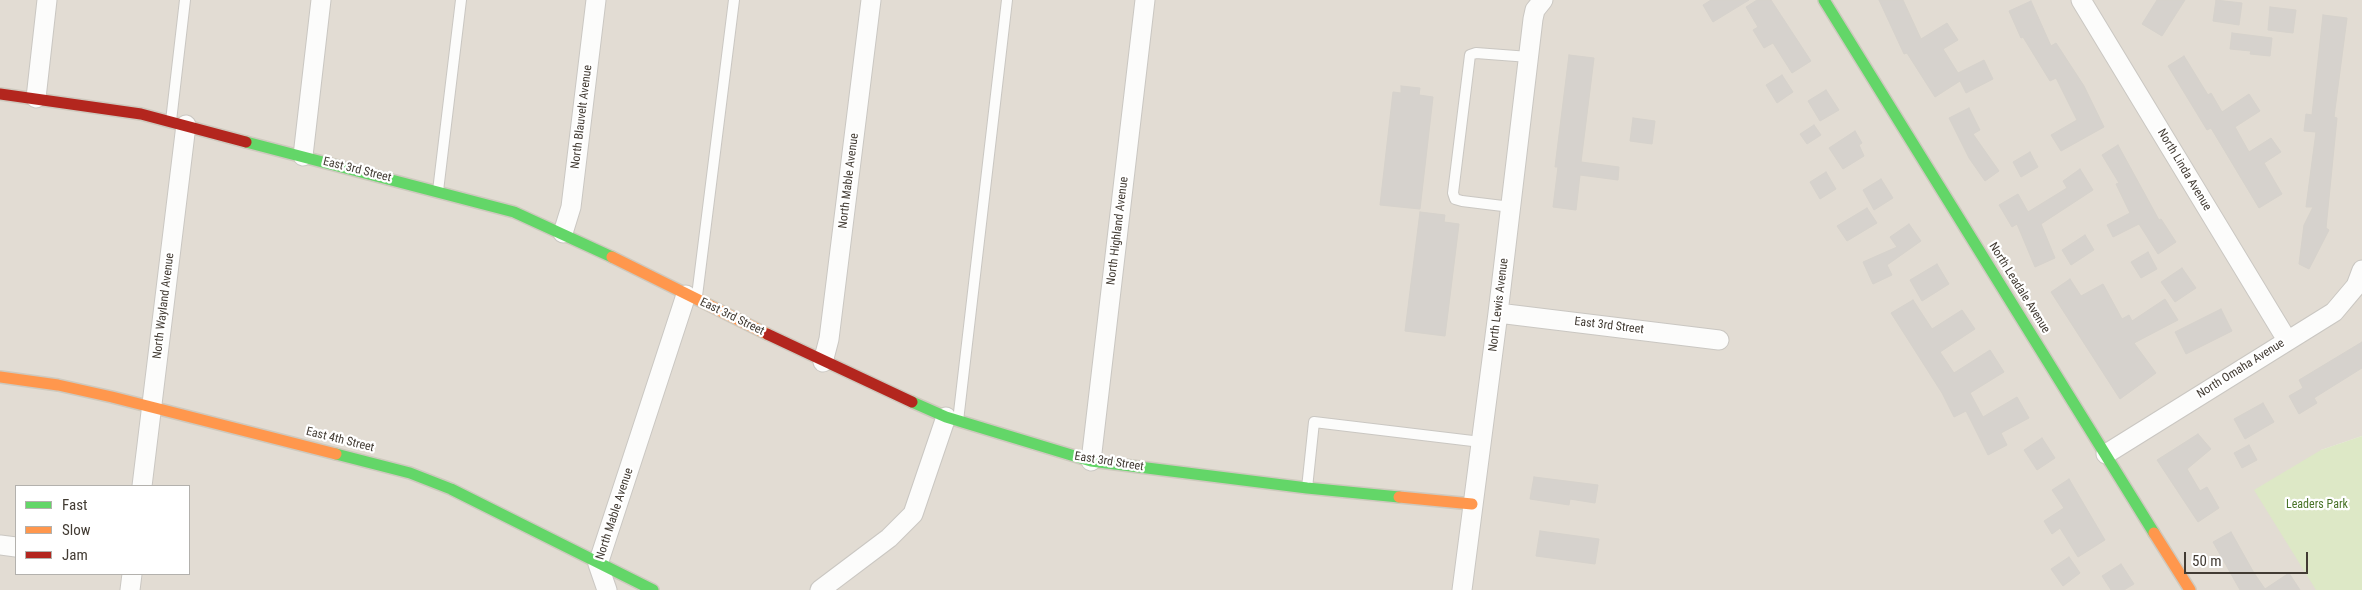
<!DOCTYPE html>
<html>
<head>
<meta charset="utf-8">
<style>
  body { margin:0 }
  #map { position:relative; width:2362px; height:590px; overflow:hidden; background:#eeebe6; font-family:"Roboto Condensed",sans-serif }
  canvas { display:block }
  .legend { position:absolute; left:15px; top:485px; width:175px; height:90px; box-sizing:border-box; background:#fff; border:1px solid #b3b1ad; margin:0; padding:6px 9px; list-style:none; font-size:15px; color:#423b33 }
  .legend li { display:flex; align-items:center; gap:10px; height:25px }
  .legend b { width:25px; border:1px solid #b3b1ad }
  .scale { position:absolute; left:2184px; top:552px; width:124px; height:22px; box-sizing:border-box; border:2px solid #423b33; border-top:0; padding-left:6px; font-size:15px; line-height:18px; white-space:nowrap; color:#423b33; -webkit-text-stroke:4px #fff; paint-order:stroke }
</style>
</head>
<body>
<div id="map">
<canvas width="2362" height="590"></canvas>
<ul class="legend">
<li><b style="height:6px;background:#63d668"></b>Fast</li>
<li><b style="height:6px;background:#ff974d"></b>Slow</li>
<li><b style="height:6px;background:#b3261e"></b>Jam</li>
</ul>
<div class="scale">50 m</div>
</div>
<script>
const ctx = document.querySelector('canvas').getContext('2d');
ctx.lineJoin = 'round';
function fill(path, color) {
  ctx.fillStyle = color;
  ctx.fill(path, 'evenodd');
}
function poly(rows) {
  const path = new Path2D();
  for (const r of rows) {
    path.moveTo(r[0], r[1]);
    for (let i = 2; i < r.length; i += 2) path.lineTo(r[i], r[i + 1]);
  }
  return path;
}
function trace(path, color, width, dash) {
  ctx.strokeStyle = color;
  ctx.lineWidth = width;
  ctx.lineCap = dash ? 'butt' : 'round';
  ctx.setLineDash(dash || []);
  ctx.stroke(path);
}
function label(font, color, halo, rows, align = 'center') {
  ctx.font = font + ' "Roboto Condensed",sans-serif';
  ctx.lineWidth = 4.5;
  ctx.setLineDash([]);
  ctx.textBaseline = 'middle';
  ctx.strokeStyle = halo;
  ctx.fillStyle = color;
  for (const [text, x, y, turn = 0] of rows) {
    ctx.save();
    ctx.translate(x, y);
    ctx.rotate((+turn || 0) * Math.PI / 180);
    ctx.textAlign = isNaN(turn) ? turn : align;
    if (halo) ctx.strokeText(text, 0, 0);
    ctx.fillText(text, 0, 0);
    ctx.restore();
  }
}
fill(poly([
  [0,0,2362,0,2362,436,2321,450,2316,590,0,590],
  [16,486,189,486,189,574,16,574]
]), '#e2dcd3');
fill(poly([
  [2362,436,2362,590,2316,590,2254,490,2321,450]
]), '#dde8c6');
const building = poly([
  [1711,0,1749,0,1713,22,1703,5,1711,0],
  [1757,0,1771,0,1811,61,1792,73,1773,43,1764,48,1753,30,1758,27,1746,7,1757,0],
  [1879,0,1903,0,1921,39,1947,23,1958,40,1943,49,1958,73,1984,60,1993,79,1966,93,1960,81,1935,97,1907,53,1904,54,1879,0],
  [2157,0,2185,0,2162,36,2142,24,2157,0],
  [2216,0,2242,3,2239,25,2213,21,2216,0],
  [2031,1,2051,46,2056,43,2084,86,2104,127,2061,151,2051,135,2077,120,2056,78,2050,81,2023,37,2021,38,2009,11,2031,1],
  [2270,7,2296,10,2293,33,2268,30,2270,7],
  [2323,15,2347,18,2334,117,2337,118,2326,228,2329,230,2309,269,2299,264,2304,225,2313,207,2306,207,2316,132,2304,131,2306,114,2312,115,2323,15],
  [2232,33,2272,38,2270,56,2250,54,2251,51,2230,49,2232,33],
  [1569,55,1594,58,1581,162,1619,167,1618,180,1580,175,1576,210,1553,207,1558,167,1555,167,1569,55],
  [2184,56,2208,95,2211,93,2222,112,2249,94,2260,111,2235,127,2249,152,2271,138,2281,152,2264,163,2282,194,2259,208,2211,128,2207,130,2168,66,2184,56],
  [1782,75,1793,92,1777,103,1766,85,1782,75],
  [1401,86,1420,88,1419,95,1433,97,1420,209,1380,205,1393,92,1401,93,1401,86],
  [1826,90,1839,110,1820,121,1808,101,1826,90],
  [1969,108,1980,130,1973,134,1999,171,1985,181,1969,158,1949,118,1969,108],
  [1633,118,1655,121,1652,144,1630,141,1633,118],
  [1814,125,1821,135,1807,144,1800,134,1814,125],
  [1855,131,1862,143,1859,145,1864,156,1843,169,1829,148,1855,131],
  [2118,145,2159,220,2161,219,2176,242,2158,254,2139,224,2113,237,2107,225,2130,213,2116,184,2119,183,2102,155,2118,145],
  [2030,152,2038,167,2021,177,2013,162,2030,152],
  [2080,169,2093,190,2041,224,2055,258,2035,267,2017,224,2012,227,1999,205,2018,194,2028,212,2067,188,2063,181,2080,169],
  [1826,172,1836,189,1820,199,1810,182,1826,172],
  [1881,179,1893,198,1874,210,1863,190,1881,179],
  [1867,208,1877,223,1847,241,1837,226,1867,208],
  [1420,212,1445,215,1444,222,1459,224,1445,336,1405,331,1420,212],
  [1909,224,1921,241,1887,265,1892,275,1873,284,1863,262,1897,247,1890,237,1909,224],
  [2085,235,2094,250,2071,265,2062,250,2085,235],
  [2148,252,2157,269,2141,278,2131,262,2148,252],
  [1937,264,1949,284,1922,301,1910,280,1937,264],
  [2182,268,2196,288,2175,302,2161,282,2182,268],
  [2070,279,2081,296,2103,284,2122,319,2129,315,2132,321,2165,299,2178,320,2134,343,2156,373,2120,399,2051,292,2070,279],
  [1913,300,1932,329,1962,310,1975,329,1940,352,1954,373,1990,350,2004,372,1970,393,1983,417,2017,397,2029,418,2001,433,2007,445,1988,455,1966,411,1954,417,1942,393,1891,313,1913,300],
  [2221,309,2232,331,2186,354,2175,332,2221,309],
  [2362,342,2362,368,2314,398,2317,403,2299,414,2289,396,2303,388,2299,380,2362,342],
  [2263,403,2274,422,2245,439,2234,419,2263,403],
  [2198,434,2211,449,2187,469,2200,491,2207,487,2219,508,2198,522,2157,460,2198,434],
  [2042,438,2055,458,2037,470,2024,450,2042,438],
  [2249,445,2257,460,2242,468,2234,453,2249,445],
  [1534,477,1598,485,1595,503,1570,499,1569,505,1530,499,1534,477],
  [2069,479,2105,540,2078,557,2060,528,2052,534,2044,521,2064,508,2052,490,2069,479],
  [1540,531,1599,539,1595,564,1536,556,1540,531],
  [2231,532,2254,573,2265,589,2289,573,2300,590,2240,590,2213,542,2231,532],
  [2069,557,2080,573,2063,586,2051,569,2069,557],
  [2121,564,2134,584,2124,590,2111,590,2102,576,2121,564]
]);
fill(building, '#d6d2cd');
trace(building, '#d6d2cc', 1);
const lane = poly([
  [171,121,185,0],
  [438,191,461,0],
  [1511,207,1462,201,1455,199,1453,193,1470,55,1476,53,1529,57],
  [697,296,734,0],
  [958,421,1007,0],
  [1307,488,1314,422,1481,442]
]);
const street = poly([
  [2081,0,2287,340],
  [36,98,47,0],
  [303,156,321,0],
  [563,233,571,207,596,0],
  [1498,313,1719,340],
  [823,362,829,339,871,0],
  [2106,454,2334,312,2356,286,2362,270],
  [1091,461,1145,0],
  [142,486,186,125],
  [0,545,16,547],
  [130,590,132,574],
  [607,590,598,564,686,295],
  [820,590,889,538,913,514,946,417],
  [1462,590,1498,313,1533,19,1535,10,1543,0]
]);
const fast = poly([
  [1824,0,2154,533],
  [246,142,514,212,612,257],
  [912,402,946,417,1091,461,1307,488,1399,497],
  [336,454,410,473,451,489,653,590]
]);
const slow = poly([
  [612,257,767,334],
  [0,377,58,385,112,397,336,454],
  [1399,497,1472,504],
  [2154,533,2190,590]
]);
const jam = poly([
  [0,94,141,114,246,142],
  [767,334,912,402]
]);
trace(lane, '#cac7c2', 12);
trace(street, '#cac7c2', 21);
trace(fast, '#cec9be', 14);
trace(slow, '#cec9be', 14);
trace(jam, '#cec9be', 14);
trace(lane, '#fcfcfb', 10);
trace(street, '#fcfcfb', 19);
trace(fast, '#63d668', 11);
trace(slow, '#ff974d', 11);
trace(jam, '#b3261e', 11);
label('12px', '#423b33', '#fff', [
  ["North Blauvelt Avenue",582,117,-83],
  ["East 3rd Street",357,170,14],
  ["North Linda Avenue",2184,170,59],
  ["North Mable Avenue",849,181,-83],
  ["North Highland Avenue",1118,231,-83],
  ["North Leadale Avenue",2019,288,58],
  ["North Lewis Avenue",1499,305,-83],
  ["North Wayland Avenue",164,306,-83],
  ["East 3rd Street",732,317,26],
  ["East 3rd Street",1609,326,7],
  ["North Omaha Avenue",2241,369,-32],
  ["East 4th Street",340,440,14],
  ["East 3rd Street",1109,462,9],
  ["North Mable Avenue",615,514,-72]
]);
label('12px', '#497328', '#fff', [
  ["Leaders Park",2317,505]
]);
</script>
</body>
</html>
